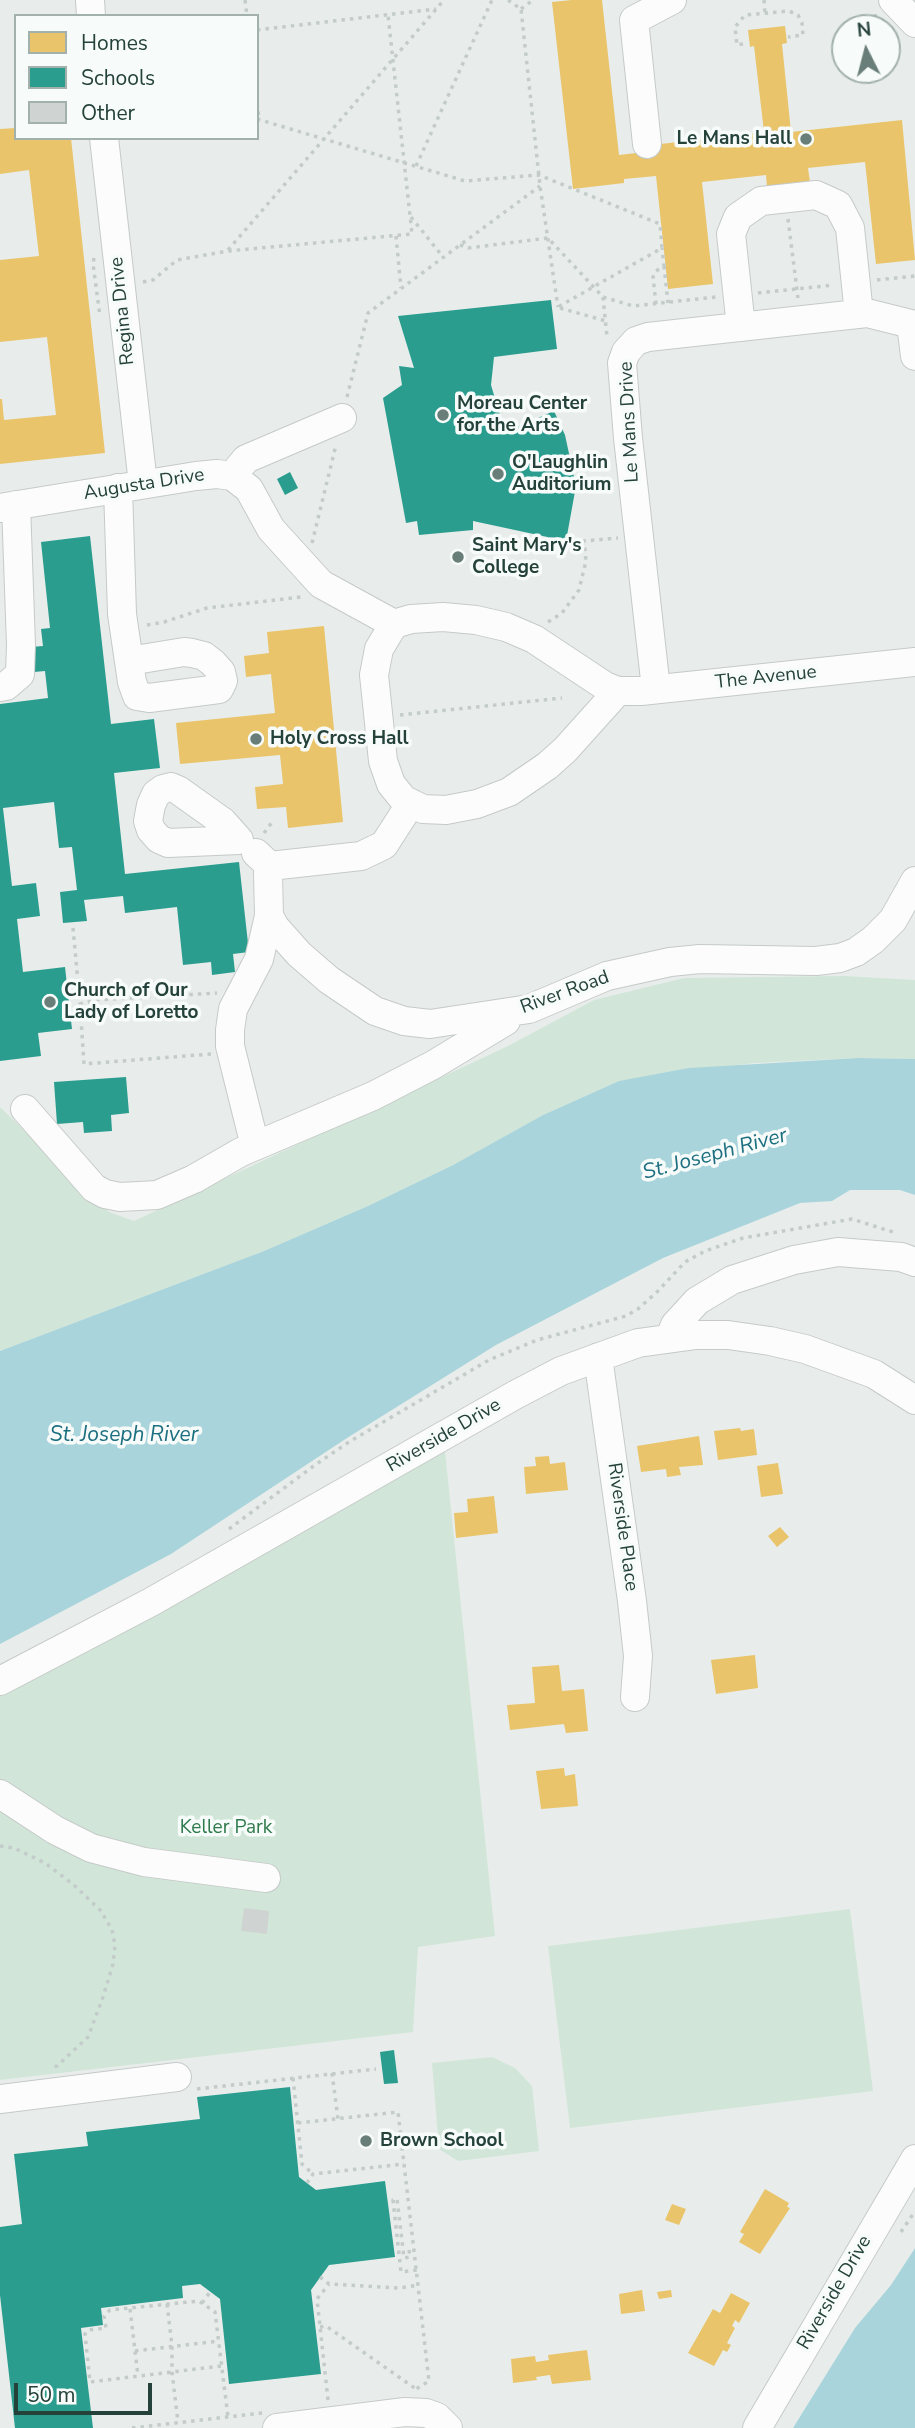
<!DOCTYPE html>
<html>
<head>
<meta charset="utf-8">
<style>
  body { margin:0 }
  #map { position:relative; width:915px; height:2428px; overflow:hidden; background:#e8edeb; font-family:"Nunito Sans",sans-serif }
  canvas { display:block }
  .legend { position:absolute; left:14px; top:14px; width:245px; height:126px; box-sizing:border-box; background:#f7fbf9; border:2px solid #a3b1ad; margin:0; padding:9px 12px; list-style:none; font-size:21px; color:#24423a }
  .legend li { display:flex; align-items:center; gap:14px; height:35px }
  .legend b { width:35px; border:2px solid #a3b1ad }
  .north { position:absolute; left:831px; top:14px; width:70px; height:70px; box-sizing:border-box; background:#f7fbf9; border:2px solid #a3b1ad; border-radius:50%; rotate:354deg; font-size:19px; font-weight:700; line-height:28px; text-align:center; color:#24423a }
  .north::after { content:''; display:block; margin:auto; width:24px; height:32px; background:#697e78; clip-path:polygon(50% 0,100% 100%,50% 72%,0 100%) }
  .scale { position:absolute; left:14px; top:2383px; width:138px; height:32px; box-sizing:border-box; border:4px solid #24423a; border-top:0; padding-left:9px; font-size:21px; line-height:24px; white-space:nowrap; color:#24423a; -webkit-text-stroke:5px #f7fbf9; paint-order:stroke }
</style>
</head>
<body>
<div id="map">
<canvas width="915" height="2428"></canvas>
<ul class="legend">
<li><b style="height:19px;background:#e9c46a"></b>Homes</li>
<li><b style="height:19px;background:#2a9d8f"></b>Schools</li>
<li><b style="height:19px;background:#cfd4d2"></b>Other</li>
</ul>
<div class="north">N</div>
<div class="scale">50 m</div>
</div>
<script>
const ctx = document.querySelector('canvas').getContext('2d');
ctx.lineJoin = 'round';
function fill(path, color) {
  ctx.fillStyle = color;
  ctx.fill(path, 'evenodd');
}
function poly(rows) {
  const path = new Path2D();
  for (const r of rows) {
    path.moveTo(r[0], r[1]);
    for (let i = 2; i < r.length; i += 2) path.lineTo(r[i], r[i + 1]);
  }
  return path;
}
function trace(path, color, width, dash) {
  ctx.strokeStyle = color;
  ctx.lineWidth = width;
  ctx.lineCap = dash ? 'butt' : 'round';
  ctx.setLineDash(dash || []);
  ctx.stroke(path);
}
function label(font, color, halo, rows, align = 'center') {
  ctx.font = font + ' "Nunito Sans",sans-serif';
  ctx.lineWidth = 7;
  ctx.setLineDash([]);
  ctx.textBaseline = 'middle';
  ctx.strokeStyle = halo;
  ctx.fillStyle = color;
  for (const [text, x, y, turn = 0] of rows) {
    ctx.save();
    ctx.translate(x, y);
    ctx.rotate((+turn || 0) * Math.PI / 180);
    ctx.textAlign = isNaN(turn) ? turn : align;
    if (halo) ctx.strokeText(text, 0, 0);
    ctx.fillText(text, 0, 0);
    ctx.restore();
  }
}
fill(poly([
  [845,976,915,980,915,1059,858,1058,754,1063,619,1081,543,1115,453,1165,368,1206,264,1251,0,1351,0,1107,109,1212,134,1221,508,1046,594,1000,684,978],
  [445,1451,495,1936,418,1947,413,2032,0,2080,0,1692],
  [850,1909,873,2091,570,2128,548,1946],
  [492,2057,515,2068,532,2086,539,2151,458,2161,439,2149,432,2063]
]), '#d1e6d8');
fill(poly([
  [858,1058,915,1059,915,1195,900,1190,850,1190,832,1201,800,1203,663,1258,496,1345,347,1438,171,1554,0,1644,0,1351,264,1251,368,1206,453,1165,543,1115,619,1081,689,1068],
  [915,2248,915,2428,793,2428,855,2328,891,2285]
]), '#a9d4db');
fill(poly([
  [572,0,602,0,619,155,653,151,652,145,764,132,754,46,750,47,748,30,785,26,787,43,782,44,791,132,902,120,915,260,876,264,865,162,808,168,810,182,767,187,766,175,702,182,713,284,668,289,656,176,624,179,624,183,573,189,552,2],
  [16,128,16,138,71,138,105,453,0,464,0,399,2,399,4,420,56,415,47,337,0,342,0,260,39,256,29,170,0,174,0,129],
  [324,626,343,822,288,828,286,807,257,809,255,787,283,784,280,755,180,764,176,723,275,713,271,674,246,677,244,656,269,653,267,632],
  [740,1428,741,1431,754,1429,757,1455,718,1460,714,1431],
  [699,1436,703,1465,679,1467,681,1475,667,1477,666,1469,641,1472,637,1446],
  [549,1456,550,1464,565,1462,568,1490,526,1494,524,1467,536,1466,535,1457],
  [778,1463,783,1494,761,1497,757,1466],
  [494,1496,498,1533,456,1538,454,1513,468,1512,467,1499],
  [780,1527,789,1537,777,1547,768,1536],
  [755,1655,758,1688,716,1694,711,1660],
  [559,1665,562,1691,584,1689,588,1731,566,1733,564,1724,510,1730,507,1705,535,1703,532,1667],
  [564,1768,565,1776,575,1774,578,1806,541,1809,536,1771],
  [765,2189,789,2203,787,2207,790,2208,760,2254,739,2242,744,2234,740,2232],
  [672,2204,686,2209,679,2225,665,2220],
  [642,2290,645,2311,621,2314,619,2294],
  [671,2290,672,2297,659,2299,657,2292],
  [731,2293,750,2303,739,2323,735,2320,732,2326,735,2328,727,2343,731,2345,727,2352,723,2350,714,2366,688,2353,713,2309,720,2313],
  [587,2350,591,2380,552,2384,550,2375,536,2377,537,2380,513,2383,511,2359,535,2356,536,2362,549,2360,548,2355]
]), '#e9c46a');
fill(poly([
  [551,300,557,349,494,357,491,385,505,432,554,411,565,435,576,486,566,541,473,521,473,530,419,535,417,521,406,523,383,398,402,385,399,366,414,368,398,316],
  [290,472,298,488,285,495,277,479],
  [90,536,111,724,154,719,160,768,114,773,125,874,239,862,249,952,233,954,235,972,212,975,211,962,183,965,177,907,125,913,123,896,84,900,87,921,63,923,60,892,77,890,72,847,59,848,54,802,3,808,12,886,36,883,40,916,17,919,23,972,65,967,72,1029,38,1033,41,1056,0,1061,0,704,48,698,45,671,34,672,31,647,43,646,41,629,50,628,41,542],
  [126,1077,129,1113,111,1115,112,1131,84,1133,83,1122,57,1124,54,1082],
  [394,2050,398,2083,384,2084,380,2052],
  [290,2087,299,2177,316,2190,385,2181,395,2257,329,2265,311,2290,321,2374,229,2384,220,2299,200,2284,182,2286,183,2298,101,2308,103,2325,81,2328,93,2428,15,2428,0,2295,0,2227,22,2224,14,2154,88,2146,86,2132,200,2119,197,2097]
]), '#2a9d8f');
fill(poly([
  [244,1908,269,1911,267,1934,241,1931]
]), '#cfd4d2');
const minor = poly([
  [90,0,91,16],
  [893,0,915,23],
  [104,138,143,484],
  [647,144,634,20,672,0],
  [741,327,731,234,738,217,761,201,816,195,838,205,850,228,859,314],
  [232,476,246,459,342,418],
  [118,488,122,614,132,682,137,696,149,698,219,689,223,681,221,672,213,663,204,656,192,653,184,652,129,661],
  [0,508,196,476,217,474,232,476,249,489,271,529,321,584,394,624],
  [0,687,6,686,20,674,21,645,16,505],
  [656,689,628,438,622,363,626,352,636,341,648,337,867,313,911,324,915,356],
  [618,691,565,750,547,766,509,792,477,804,446,810,423,809,404,800,391,784,383,761,374,675,379,649,394,624,411,619,443,617,476,620,506,627,534,639,605,686,618,691,641,691,915,662],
  [171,787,178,790,223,822,239,840,168,843,159,839,151,830,148,821,151,805,156,794,163,789,171,787],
  [256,853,270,866,361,856,384,845,411,803],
  [270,866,268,873,269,916,275,927,299,954,329,980,375,1011,404,1021,430,1024,529,1009,607,976,670,962,700,959,816,961,840,958,856,952,873,940,893,920,915,881],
  [25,1109,94,1188,105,1194,120,1197,157,1195,194,1179,241,1152,373,1096,433,1065,506,1021],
  [255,1146,230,1046,230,1030,233,1009,259,959,269,916],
  [670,1337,675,1325,697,1301,732,1280,794,1260,838,1252,901,1257,915,1262],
  [598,1357,632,1601,638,1656,635,1697],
  [0,1681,151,1602,515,1395,561,1371,638,1343,696,1335,728,1335,770,1341,805,1349,874,1374,915,1400],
  [0,1794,55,1830,91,1848,144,1862,266,1878],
  [0,2099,177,2077],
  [277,2428,405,2412,426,2413,437,2417,448,2428],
  [757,2428,915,2159]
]);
trace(minor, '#c5cac8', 30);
trace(poly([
  [245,0,247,16],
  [508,0,521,9,540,186,558,307],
  [764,0,765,13],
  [521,9,533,0],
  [875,14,876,28],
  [257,30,436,9],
  [743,44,737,45,735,27,745,15,789,11,798,15,802,23,803,35,788,37],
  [882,70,882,78],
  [257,103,259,119],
  [257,119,465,181,539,175,660,224,662,248,558,307],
  [416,166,492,0],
  [411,217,443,257],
  [788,219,798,298],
  [396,236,401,288],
  [460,245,468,248,548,238,603,297,633,306,716,297],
  [228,250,444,0],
  [94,258,93,264,100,316],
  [664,266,668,303],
  [877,280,915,276],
  [143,282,153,280,177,260,228,251,412,234,388,15],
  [758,293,834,285],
  [603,297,607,337],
  [656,304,653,277,656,271,664,266,662,248],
  [560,308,606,321],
  [347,397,368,313,540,186],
  [312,543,336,445],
  [548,622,562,613,579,590,586,561,584,541,618,538],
  [147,625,164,622,207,608,301,597],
  [400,715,562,698],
  [264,833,273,821],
  [73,928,80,1004],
  [211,1054,84,1064,80,1004,97,1000,217,993],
  [229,1529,315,1465,349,1442,489,1360,537,1340,626,1316,638,1309,658,1291,685,1262,705,1251,743,1238,852,1219,893,1232],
  [0,1846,14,1848,45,1863,74,1885,101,1911,112,1930,115,1945,113,1964,103,1997,88,2037,57,2066,50,2068],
  [332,2073,338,2119],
  [293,2078,302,2164,313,2174],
  [197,2089,376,2069],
  [298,2123,398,2112,429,2381,416,2389,417,2391],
  [307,2183,313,2174,404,2164],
  [901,2232,915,2211],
  [409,2250,410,2257,404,2258,397,2199,393,2200,401,2272,417,2270],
  [320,2277,329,2284,399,2288,419,2285],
  [202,2303,210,2292],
  [167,2304,172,2346,172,2372,178,2422],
  [130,2309,138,2376],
  [320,2327,326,2326,416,2389],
  [135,2351,219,2341],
  [221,2366,90,2382,85,2334,88,2330,106,2328,104,2316,110,2310,199,2301,215,2312,228,2417],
  [328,2400,317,2299,329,2284],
  [132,2428,262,2413]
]), '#c3ccca', 3.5, [3.5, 5]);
trace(minor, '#fcfcfc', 28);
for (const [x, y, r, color] of [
  [806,139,7,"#697e78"],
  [443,415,7,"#697e78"],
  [498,474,7,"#697e78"],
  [458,557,7,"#697e78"],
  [256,739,7,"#697e78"],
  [50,1002,7,"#697e78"],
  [366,2141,7,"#697e78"]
]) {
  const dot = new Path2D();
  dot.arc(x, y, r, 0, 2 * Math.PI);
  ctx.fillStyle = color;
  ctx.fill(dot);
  trace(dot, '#f7fbf9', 2.5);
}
label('bold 19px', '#24423a', '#f7fbf9', [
  ["Le Mans Hall",792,139,"right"],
  ["Moreau Center",457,404],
  ["for the Arts",457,426],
  ["O'Laughlin",512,463],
  ["Auditorium",512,485],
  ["Saint Mary's",472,546],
  ["College",472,568],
  ["Holy Cross Hall",270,739],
  ["Church of Our",64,991],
  ["Lady of Loretto",64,1013],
  ["Brown School",380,2141]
], 'left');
label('19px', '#24423a', '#f7fbf9', [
  ["Regina Drive",123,311,-96],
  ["Le Mans Drive",630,422,-93],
  ["Augusta Drive",144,485,-9],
  ["The Avenue",766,678,-6],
  ["River Road",565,993,-20],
  ["Riverside Drive",444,1436,-30],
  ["Riverside Place",622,1527,82],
  ["Riverside Drive",835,2293,-60]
]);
label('19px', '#2d7a4b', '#f7fbf9', [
  ["Keller Park",226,1828]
]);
label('italic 21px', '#1c6f80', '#f7fbf9', [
  ["St. Joseph River",715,1155,-15],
  ["St. Joseph River",124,1436]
]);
</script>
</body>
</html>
